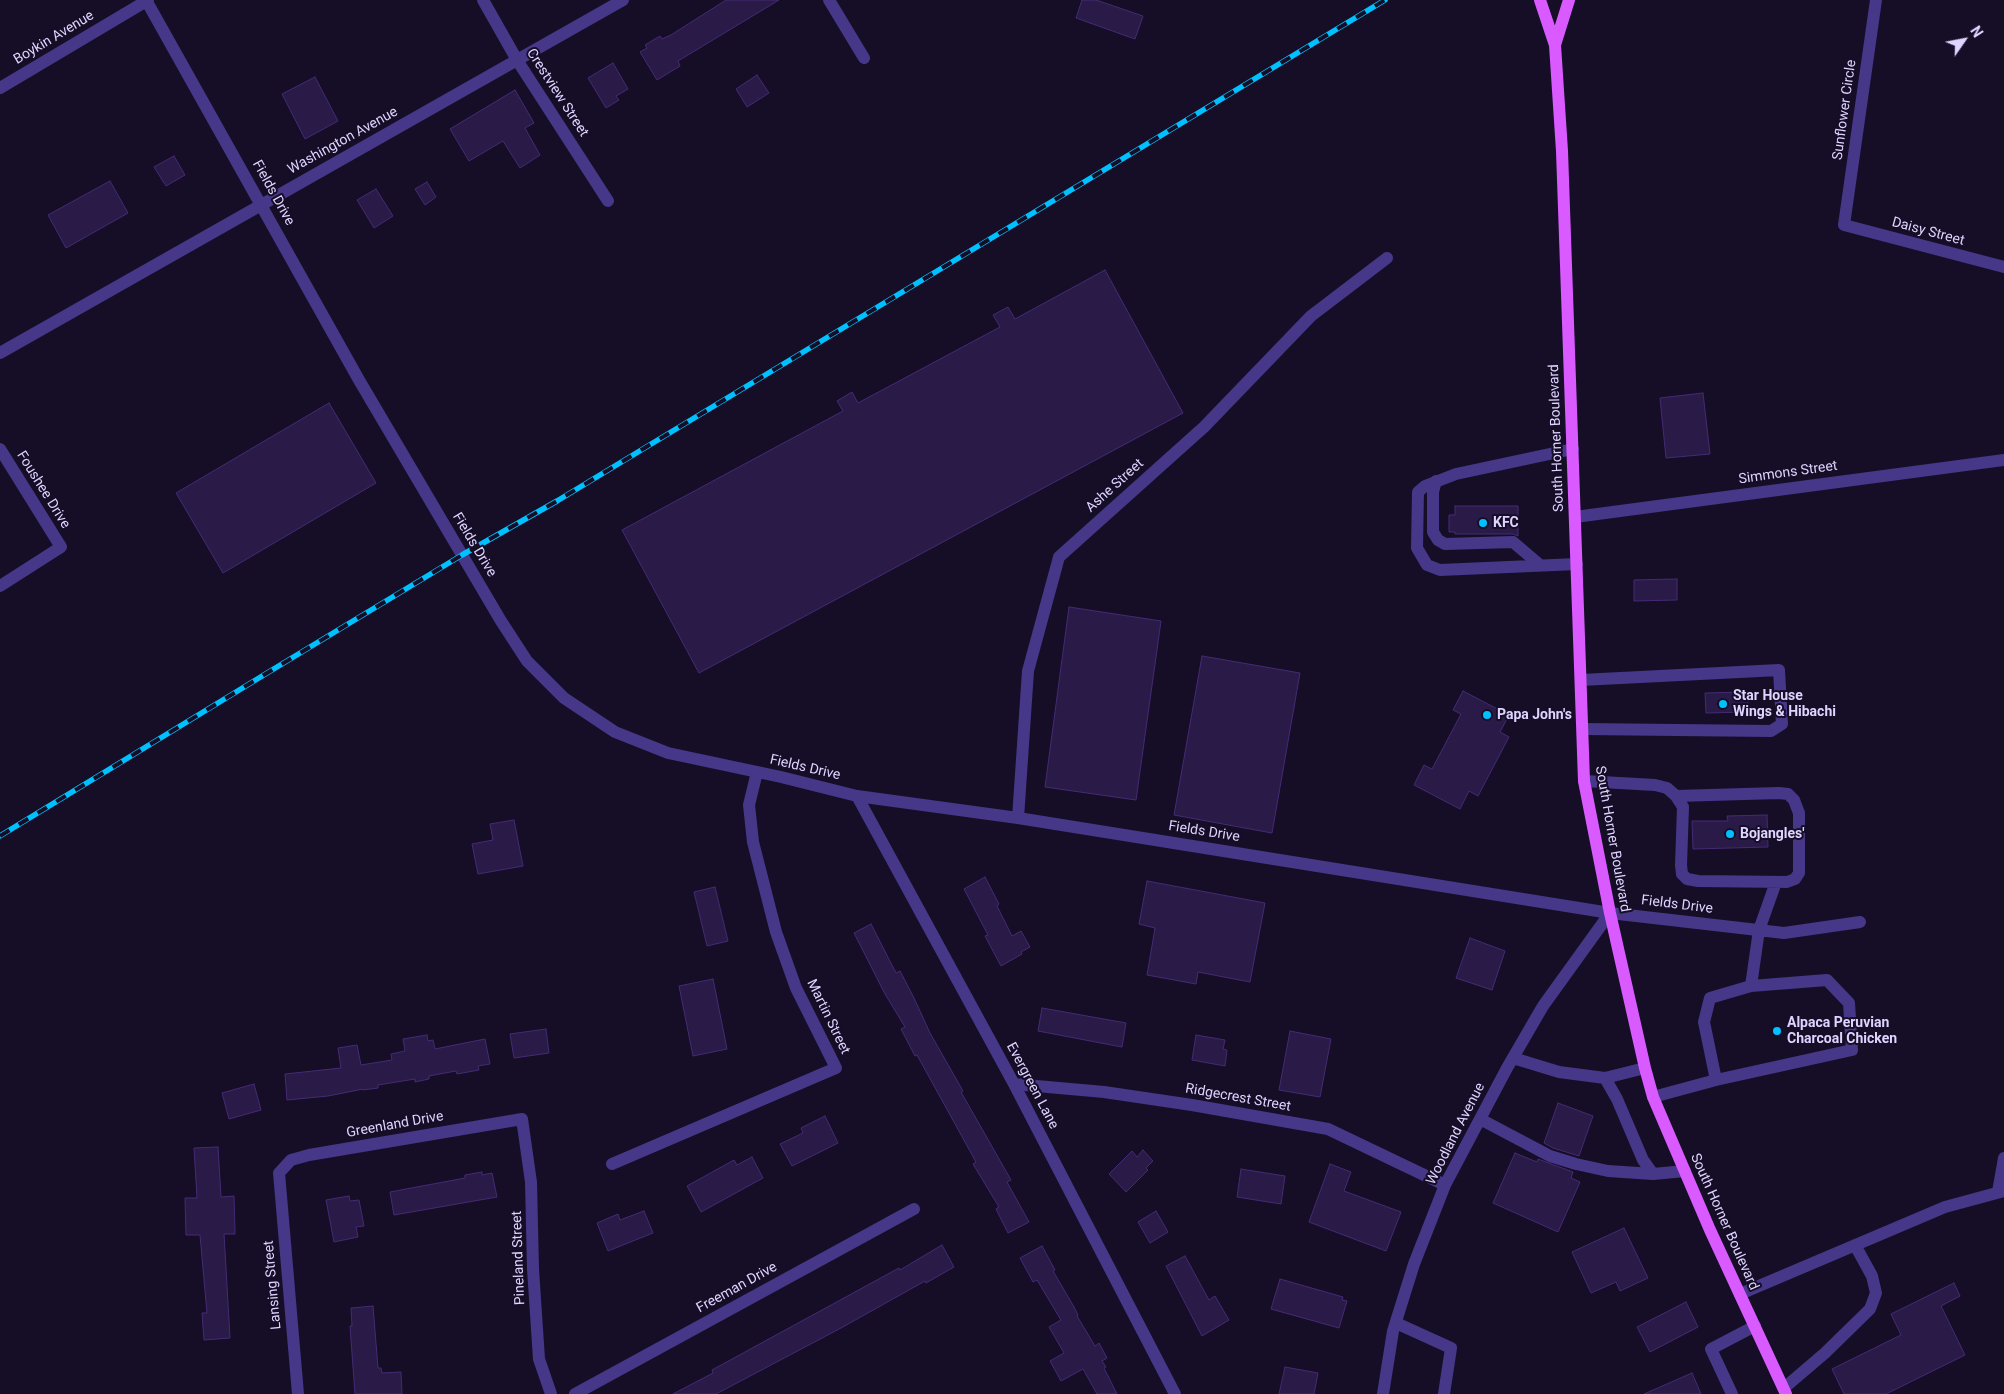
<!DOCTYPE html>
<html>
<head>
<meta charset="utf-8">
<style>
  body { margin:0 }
  #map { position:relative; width:2004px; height:1394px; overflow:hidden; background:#160e27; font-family:Roboto,sans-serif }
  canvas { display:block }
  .north { position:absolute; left:1939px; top:15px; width:50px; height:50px; -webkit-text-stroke:4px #160e27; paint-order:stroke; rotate:57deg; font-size:14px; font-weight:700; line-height:20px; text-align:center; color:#dfd4ff }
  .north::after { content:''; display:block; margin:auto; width:18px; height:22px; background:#dfd4ff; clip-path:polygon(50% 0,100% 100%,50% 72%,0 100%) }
</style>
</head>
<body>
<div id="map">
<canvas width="2004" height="1394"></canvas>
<div class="north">N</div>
</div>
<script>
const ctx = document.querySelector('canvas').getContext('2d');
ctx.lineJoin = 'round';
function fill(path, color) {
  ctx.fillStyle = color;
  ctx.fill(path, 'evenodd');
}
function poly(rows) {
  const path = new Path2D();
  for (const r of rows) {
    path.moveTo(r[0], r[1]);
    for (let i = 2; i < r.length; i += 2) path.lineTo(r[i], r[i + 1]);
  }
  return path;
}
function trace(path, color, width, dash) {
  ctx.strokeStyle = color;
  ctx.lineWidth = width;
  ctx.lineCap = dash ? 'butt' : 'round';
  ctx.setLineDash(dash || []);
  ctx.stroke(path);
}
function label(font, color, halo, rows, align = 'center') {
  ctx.font = font + ' Roboto,sans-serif';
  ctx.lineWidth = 4;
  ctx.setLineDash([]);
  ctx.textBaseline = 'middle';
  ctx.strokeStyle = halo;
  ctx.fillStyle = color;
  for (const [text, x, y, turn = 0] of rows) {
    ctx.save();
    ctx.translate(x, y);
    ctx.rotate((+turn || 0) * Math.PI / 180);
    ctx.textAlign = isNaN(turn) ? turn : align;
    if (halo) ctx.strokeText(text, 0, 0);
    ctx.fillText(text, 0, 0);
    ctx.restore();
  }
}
const building = poly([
  [726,0,779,0,678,61,680,66,657,80,640,52,647,48,645,45,660,36,662,39,671,35,726,0],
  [1082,0,1096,0,1143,16,1135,39,1076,18,1082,0],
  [613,63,628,89,616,96,619,100,606,108,588,78,613,63],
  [757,75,769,93,747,107,736,89,757,75],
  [315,77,338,121,305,139,282,94,315,77],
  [515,90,534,123,525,128,540,155,520,168,503,141,469,161,450,129,515,90],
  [174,156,185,175,166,186,154,167,174,156],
  [110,181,128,213,66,248,48,215,110,181],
  [427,182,436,197,425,205,415,189,427,182],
  [376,189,393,216,374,228,357,200,376,189],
  [1105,270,1183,413,699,673,622,530,843,411,837,401,852,392,858,403,1000,327,993,315,1008,307,1015,319,1105,270],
  [1703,393,1710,454,1666,458,1660,398,1703,393],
  [329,403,376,483,223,573,176,493,329,403],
  [1455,506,1518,506,1518,536,1513,534,1455,534,1455,532,1449,532,1449,515,1455,515,1455,506],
  [1677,579,1677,600,1634,601,1634,580,1677,579],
  [1069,607,1161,621,1136,800,1045,787,1069,607],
  [1202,656,1300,673,1272,833,1174,815,1202,656],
  [1463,691,1509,715,1500,732,1509,737,1478,796,1469,791,1460,809,1414,785,1424,765,1432,769,1461,714,1453,710,1463,691],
  [1748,692,1748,712,1706,713,1705,693,1748,692],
  [1767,815,1768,847,1693,849,1692,821,1728,821,1727,816,1767,815],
  [514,820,523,866,478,874,472,844,493,840,490,824,514,820],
  [985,877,999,904,997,906,1012,936,1021,931,1030,947,1021,952,1022,954,1001,966,985,936,988,935,964,889,985,877],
  [1147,881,1265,903,1250,982,1198,972,1196,984,1147,975,1155,928,1139,924,1147,881],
  [715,887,728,941,707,946,694,892,715,887],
  [871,924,896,973,900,971,914,998,930,1033,963,1091,961,1092,1011,1180,1007,1182,1029,1222,1008,1233,996,1209,999,1207,973,1164,976,1162,917,1055,915,1056,901,1029,905,1027,885,994,854,933,871,924],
  [1470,938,1505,951,1492,990,1456,978,1470,938],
  [713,979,727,1049,693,1056,679,986,713,979],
  [1042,1008,1126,1023,1122,1047,1038,1031,1042,1008],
  [546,1029,549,1053,514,1058,510,1034,546,1029],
  [1290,1031,1331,1039,1320,1097,1279,1090,1290,1031],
  [427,1035,428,1041,433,1040,435,1049,485,1039,490,1064,478,1066,479,1070,457,1074,456,1071,429,1076,429,1079,415,1082,415,1079,378,1085,378,1088,363,1090,363,1089,328,1096,287,1100,285,1074,341,1068,338,1048,357,1045,361,1065,392,1060,391,1054,405,1051,403,1039,427,1035],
  [1196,1035,1225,1040,1223,1049,1227,1050,1225,1066,1192,1060,1196,1035],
  [254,1084,261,1110,229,1119,222,1093,254,1084],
  [1558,1103,1593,1116,1579,1156,1553,1148,1544,1143,1558,1103],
  [825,1116,838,1143,792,1166,780,1144,803,1133,801,1128,825,1116],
  [218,1147,221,1197,234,1196,235,1234,224,1234,230,1338,204,1340,202,1313,207,1313,200,1235,186,1235,185,1198,197,1198,194,1148,218,1147],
  [1143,1150,1153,1161,1146,1168,1148,1170,1126,1192,1109,1174,1132,1151,1137,1157,1143,1150],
  [1515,1153,1537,1162,1538,1159,1573,1172,1571,1178,1580,1182,1558,1232,1493,1203,1515,1153],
  [752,1157,763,1178,701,1212,687,1186,734,1160,737,1165,752,1157],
  [1330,1164,1351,1172,1344,1191,1401,1212,1386,1251,1309,1222,1330,1164],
  [1241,1169,1285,1176,1281,1204,1237,1197,1241,1169],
  [482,1172,482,1175,492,1173,497,1197,394,1215,390,1192,465,1178,465,1175,482,1172],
  [349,1196,350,1201,359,1200,364,1226,356,1227,358,1237,334,1242,326,1200,349,1196],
  [644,1211,653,1233,608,1251,597,1223,618,1214,620,1220,644,1211],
  [1156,1211,1168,1232,1150,1243,1138,1222,1156,1211],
  [1624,1228,1648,1278,1620,1291,1616,1282,1591,1293,1572,1252,1624,1228],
  [942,1245,954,1267,926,1283,925,1281,841,1328,716,1394,673,1394,713,1373,712,1370,899,1268,900,1270,942,1245],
  [1042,1246,1055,1270,1053,1271,1074,1307,1078,1315,1077,1316,1095,1346,1099,1343,1107,1358,1102,1361,1106,1367,1104,1368,1117,1394,1097,1394,1083,1369,1061,1381,1050,1361,1064,1353,1049,1327,1061,1320,1037,1280,1033,1282,1020,1258,1042,1246],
  [1185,1256,1209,1300,1215,1296,1229,1320,1202,1336,1166,1266,1185,1256],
  [1280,1279,1343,1297,1342,1300,1347,1301,1339,1328,1271,1309,1280,1279],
  [1954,1283,1960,1296,1941,1306,1965,1355,1886,1394,1844,1394,1832,1369,1901,1335,1891,1314,1954,1283],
  [1686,1302,1698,1327,1650,1352,1637,1327,1686,1302],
  [373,1306,378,1368,381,1368,382,1373,401,1372,402,1394,355,1394,350,1326,352,1326,351,1308,373,1306],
  [1285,1367,1318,1373,1314,1394,1279,1394,1285,1367],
  [1692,1373,1701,1394,1644,1394,1692,1373]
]);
fill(building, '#2a1a48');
trace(building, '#442b75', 1);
trace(poly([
  [146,0,359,380,501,621,527,661,564,698,615,732,668,753,781,777,857,796,1018,818,1610,913,1784,933,1860,922],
  [483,0,517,60,608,201],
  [829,0,864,58],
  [1876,0,1844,225,2004,267],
  [0,88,148,0],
  [0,353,623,0],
  [0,449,61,547,0,586],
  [1573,449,1456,474,1425,486,1418,492,1417,548,1427,565,1440,570,1577,564],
  [1436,481,1433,492,1433,532,1438,540,1445,544,1513,542,1540,565],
  [1575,517,2004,460],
  [1581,680,1779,670,1782,724,1771,731,1583,729],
  [1584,781,1655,785,1667,788,1676,796,1683,807,1681,865,1682,874,1687,879,1698,881,1787,882,1795,879,1799,873,1799,813,1794,800,1788,794,1779,793,1676,796],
  [857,796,1014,1084,1175,1394],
  [1018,818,1028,671,1059,557,1204,427,1311,316,1387,258],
  [1751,986,1759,930,1776,882],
  [1513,1058,1559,1072,1605,1078,1645,1068],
  [1605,1078,1617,1099,1643,1160,1653,1174,1685,1171],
  [1014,1084,1104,1092,1192,1105,1328,1129,1445,1185],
  [1653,1097,1716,1080,1852,1050,1849,1003,1827,980,1751,986,1710,998,1704,1022,1716,1080],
  [1480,1119,1550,1156,1576,1164,1608,1171,1653,1174],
  [612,1164,836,1068,796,988,776,932,753,842,749,805,757,772],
  [1998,1192,2004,1158],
  [1740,1294,1945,1207,2004,1191],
  [1396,1323,1451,1348,1444,1394],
  [1784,1388,1825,1353,1870,1309,1876,1293,1872,1276,1855,1245],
  [298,1394,279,1173,291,1160,309,1155,522,1119,531,1182,533,1269,539,1359,551,1394],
  [575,1394,914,1209],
  [1383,1394,1393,1331,1414,1264,1445,1185,1507,1068,1543,1006,1610,913],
  [1732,1394,1711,1349,1755,1326]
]), '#463788', 12);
trace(poly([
  [1540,0,1555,45,1562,151,1584,781,1610,913,1645,1068,1653,1097,1710,1230,1786,1394],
  [1555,45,1569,0]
]), '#d95bff', 12);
const rail = poly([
  [0,836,272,670,462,555,557,501,1385,0]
]);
trace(rail, '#00c1ff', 5.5);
trace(rail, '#160e27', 4, [11]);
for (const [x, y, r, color] of [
  [1483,523,5,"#00c1ff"],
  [1723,704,5,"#00c1ff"],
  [1487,715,5,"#00c1ff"],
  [1730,834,5,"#00c1ff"],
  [1777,1031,5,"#00c1ff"]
]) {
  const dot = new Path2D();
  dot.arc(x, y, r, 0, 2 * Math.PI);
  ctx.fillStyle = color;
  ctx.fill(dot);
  trace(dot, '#160e27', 2);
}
label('14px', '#dfd4ff', '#160e27', [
  ["Boykin Avenue",54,38,-31],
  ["Crestview Street",557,93,57],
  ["Sunflower Circle",1845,110,-82],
  ["Washington Avenue",343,141,-29],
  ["Fields Drive",273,193,61],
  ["Daisy Street",1928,232,15],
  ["South Horner Boulevard",1557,438,-92],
  ["Simmons Street",1788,473,-8],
  ["Ashe Street",1115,486,-42],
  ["Foushee Drive",43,490,58],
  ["Fields Drive",474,545,59],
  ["Fields Drive",805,768,13],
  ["Fields Drive",1204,832,9],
  ["South Horner Boulevard",1612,839,80],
  ["Fields Drive",1677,905,7],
  ["Martin Street",828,1017,64],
  ["Evergreen Lane",1032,1086,62],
  ["Ridgecrest Street",1238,1098,10],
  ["Greenland Drive",395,1125,-10],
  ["Woodland Avenue",1456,1134,-63],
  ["South Horner Boulevard",1724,1222,66],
  ["Pineland Street",519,1258,-92],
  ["Lansing Street",273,1285,-95],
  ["Freeman Drive",737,1288,-29]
]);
label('bold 14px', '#dfd4ff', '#160e27', [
  ["KFC",1493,523],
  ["Star House",1733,696],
  ["Wings & Hibachi",1733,712],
  ["Papa John's",1497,715],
  ["Bojangles'",1740,834],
  ["Alpaca Peruvian",1787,1023],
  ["Charcoal Chicken",1787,1039]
], 'left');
</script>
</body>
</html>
